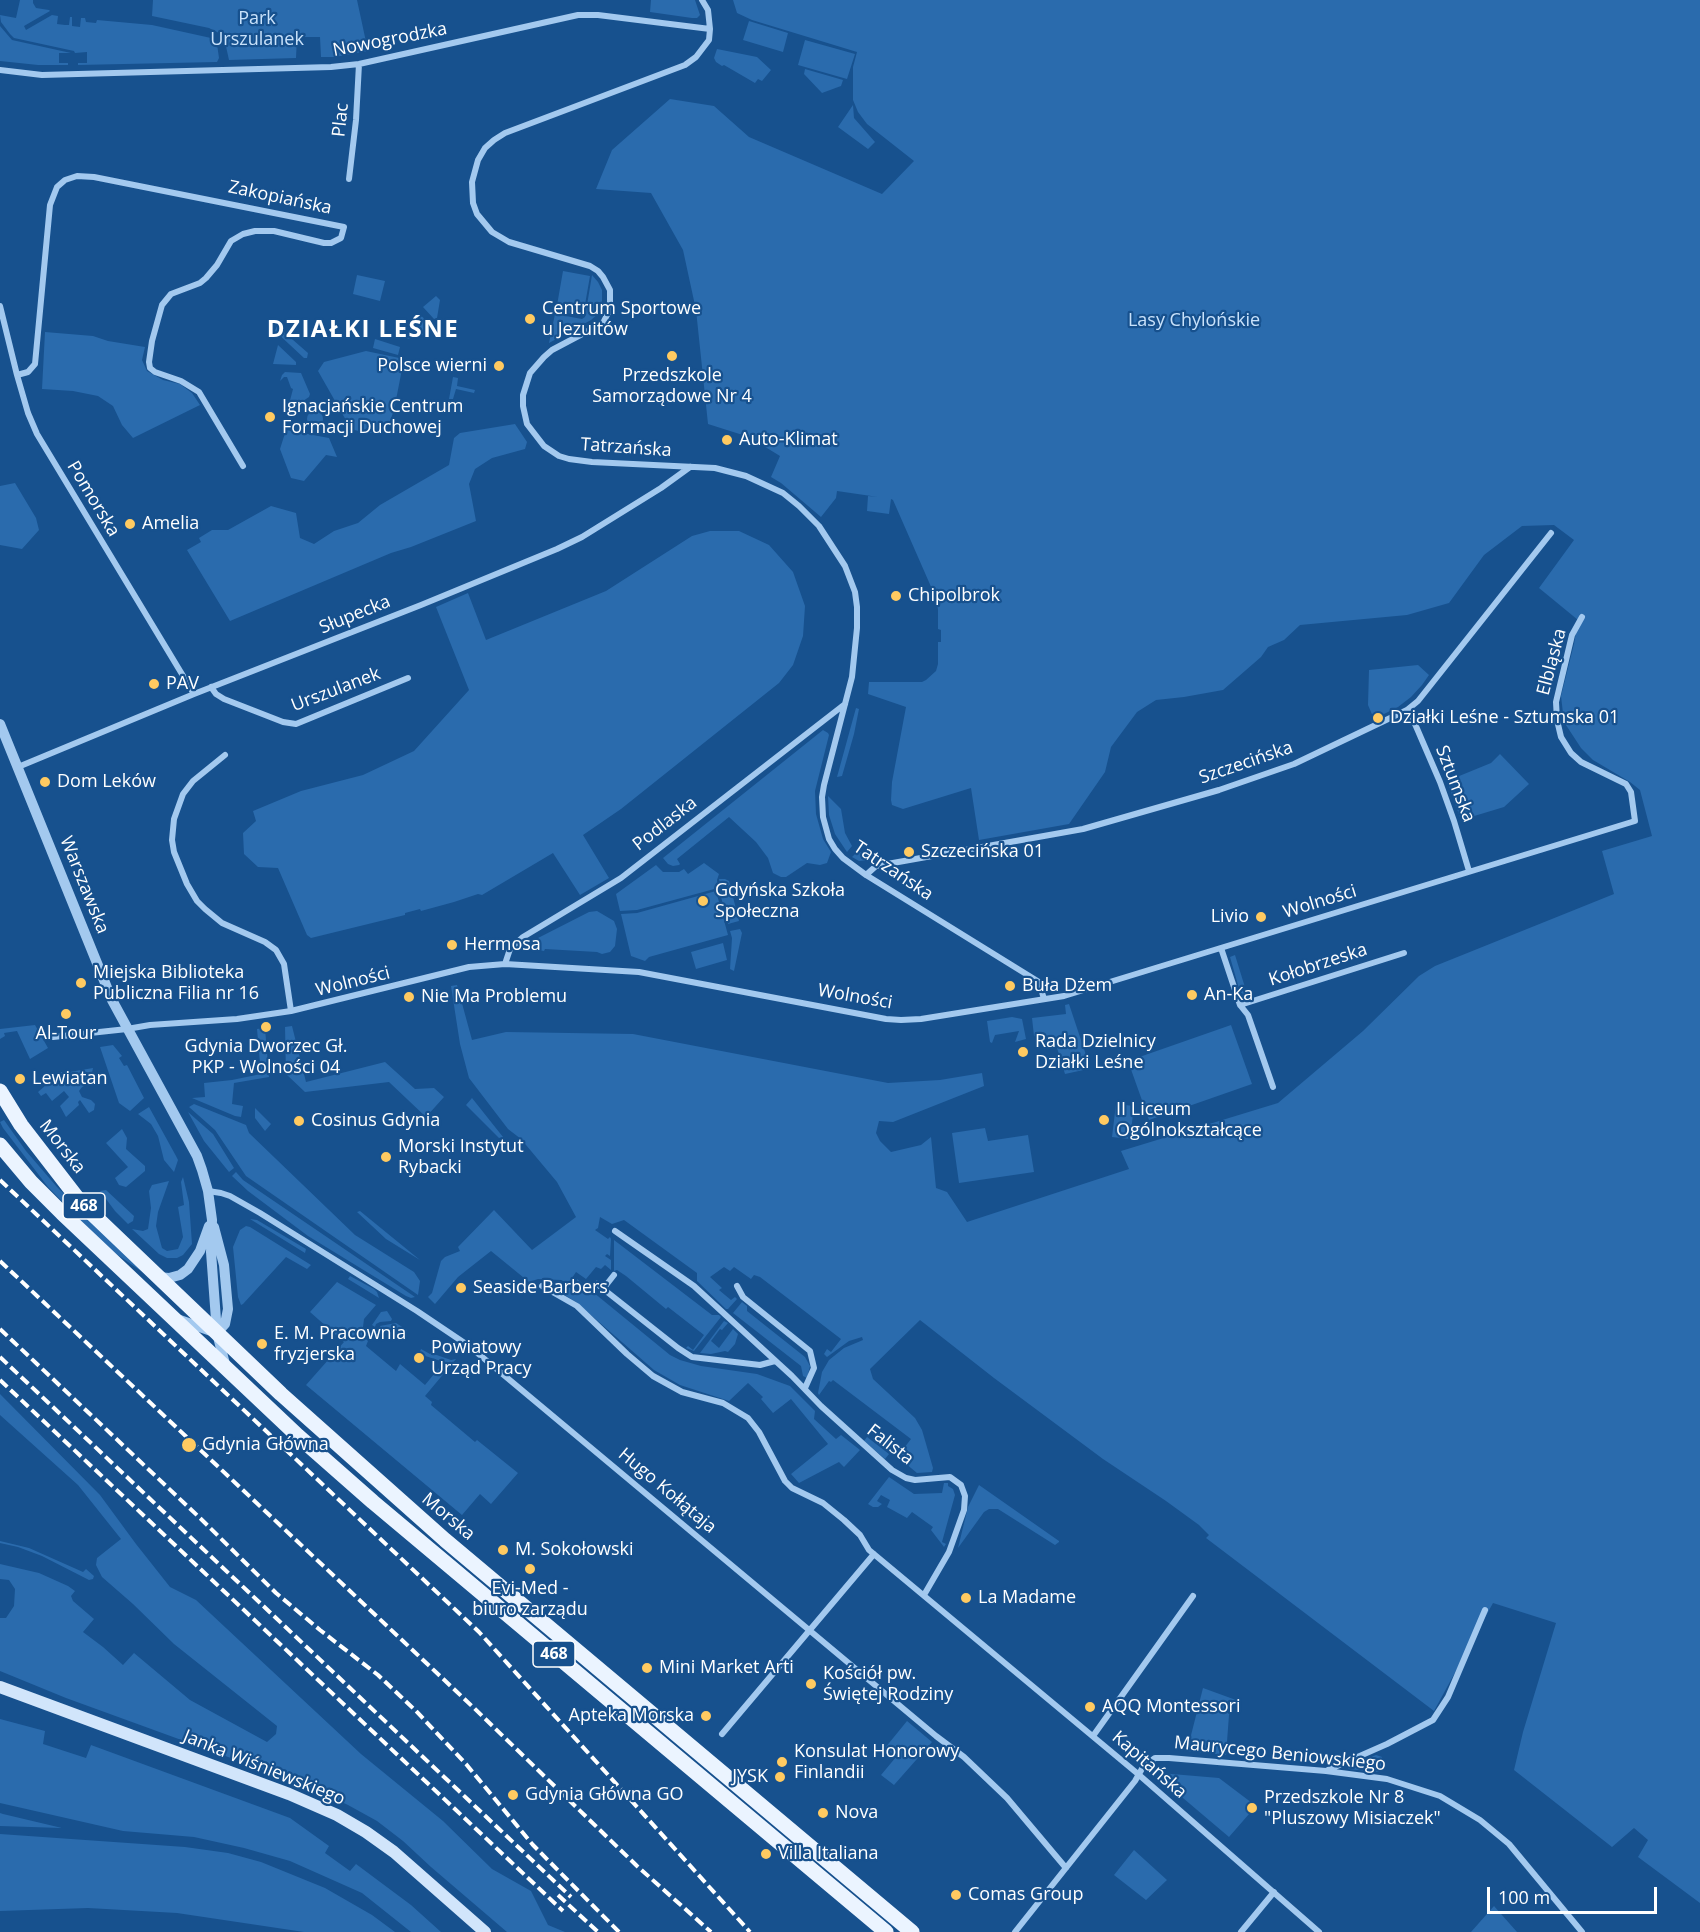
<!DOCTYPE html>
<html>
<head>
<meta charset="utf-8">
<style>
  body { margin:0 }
  #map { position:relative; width:1700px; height:1932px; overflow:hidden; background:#17518e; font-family:"Open Sans",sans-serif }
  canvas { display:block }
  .scale { position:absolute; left:1487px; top:1887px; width:170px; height:27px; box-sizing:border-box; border:3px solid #fff; border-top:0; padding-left:8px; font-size:18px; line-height:21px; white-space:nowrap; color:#fff; -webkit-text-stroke:4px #17518e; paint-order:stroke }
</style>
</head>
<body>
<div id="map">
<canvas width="1700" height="1932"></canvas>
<div class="scale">100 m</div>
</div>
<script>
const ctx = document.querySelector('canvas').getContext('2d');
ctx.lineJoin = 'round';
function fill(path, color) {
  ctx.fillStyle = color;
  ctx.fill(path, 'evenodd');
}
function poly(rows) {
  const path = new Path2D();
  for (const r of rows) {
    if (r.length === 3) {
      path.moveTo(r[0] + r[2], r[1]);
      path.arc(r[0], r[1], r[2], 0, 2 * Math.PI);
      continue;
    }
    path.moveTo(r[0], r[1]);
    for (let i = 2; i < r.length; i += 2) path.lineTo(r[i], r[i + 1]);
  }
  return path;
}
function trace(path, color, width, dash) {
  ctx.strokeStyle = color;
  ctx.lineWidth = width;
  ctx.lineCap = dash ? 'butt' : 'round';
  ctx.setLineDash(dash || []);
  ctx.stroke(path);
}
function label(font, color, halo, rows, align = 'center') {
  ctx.font = font + ' "Open Sans",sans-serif';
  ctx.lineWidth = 4.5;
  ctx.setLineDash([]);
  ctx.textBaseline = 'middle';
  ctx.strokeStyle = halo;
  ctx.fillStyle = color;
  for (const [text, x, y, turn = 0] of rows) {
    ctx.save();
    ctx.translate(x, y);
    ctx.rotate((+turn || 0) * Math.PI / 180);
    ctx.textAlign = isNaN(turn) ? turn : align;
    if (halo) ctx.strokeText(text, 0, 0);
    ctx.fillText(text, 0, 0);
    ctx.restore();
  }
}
fill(poly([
  [20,0,33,0,33,3,36,8,49,10,50,11,24,26,26,30,52,15,58,16,57,24,65,25,69,25,70,17,72,17,72,26,80,27,81,18,85,18,86,22,96,23,97,20,152,25,211,38,217,44,219,58,217,62,78,65,78,63,87,63,87,52,75,53,74,51,14,38,10,34,1,22,0,15,16,18],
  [153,0,357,0,368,51,335,57,321,57,320,37,297,37,296,58,229,60,225,42,219,33,209,28,152,16],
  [651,0,695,0,700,15,697,18,692,18,650,12],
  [733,0,1700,0,1700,1903,1638,1857,1648,1840,1634,1828,1612,1847,1514,1770,1523,1732,1556,1623,1493,1603,1434,1711,1206,1538,1209,1535,1199,1525,1166,1501,1103,1459,994,1378,920,1320,870,1369,873,1379,915,1418,922,1430,933,1468,932,1472,917,1473,893,1453,897,1449,901,1452,911,1439,833,1380,831,1382,829,1381,819,1395,818,1393,822,1372,829,1360,844,1348,863,1340,862,1337,849,1341,827,1357,824,1354,827,1349,831,1352,841,1339,760,1277,754,1275,751,1279,734,1267,730,1271,724,1267,710,1277,722,1288,719,1290,731,1300,735,1297,737,1299,728,1309,726,1309,697,1281,697,1273,624,1220,612,1224,600,1217,598,1228,595,1230,608,1239,610,1237,611,1239,610,1256,607,1254,605,1256,611,1260,611,1270,605,1265,601,1269,596,1267,586,1279,576,1272,572,1278,573,1286,561,1280,538,1279,529,1282,491,1251,458,1277,435,1304,428,1297,432,1293,441,1261,445,1257,460,1251,458,1247,494,1210,532,1250,576,1217,557,1182,521,1139,508,1129,469,1078,460,1044,451,986,457,985,472,1040,506,1032,633,1034,888,1083,940,1080,982,1073,984,1086,893,1122,879,1121,876,1133,880,1141,891,1152,921,1145,931,1137,936,1188,947,1192,967,1222,1129,1169,1121,1151,1278,1103,1363,1031,1419,976,1435,966,1614,894,1602,851,1652,836,1640,790,1630,782,1593,760,1581,748,1564,722,1561,696,1574,644,1578,620,1539,588,1574,540,1554,525,1522,526,1484,555,1449,603,1407,615,1300,625,1284,640,1268,647,1261,657,1223,690,1184,697,1156,700,1137,712,1111,747,1105,772,1069,824,979,840,971,788,903,809,892,805,891,800,892,782,906,707,868,694,869,682,922,682,926,680,936,671,938,664,938,642,941,642,941,630,938,629,938,609,932,589,893,500,891,499,889,514,867,511,868,496,878,497,837,491,836,498,821,517,781,483,771,477,780,456,749,437,708,424,696,310,683,250,651,193,596,189,612,150,670,99,714,106,749,137,882,194,914,161,867,124,858,112,853,100,853,67,857,52,752,20,737,13],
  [749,21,788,33,783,52,743,40],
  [0,26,12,40,71,53,59,53,59,63,68,63,68,65,38,65,0,61],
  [805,40,855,54,847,79,798,65],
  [717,49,757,57,771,70,762,81,758,79,755,83,724,65,722,66,716,62,714,58],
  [805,69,843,80,841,86,822,93,804,74],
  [853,105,854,118,875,142,868,149,838,127],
  [563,271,590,276,583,316,556,311],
  [357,275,385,281,380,301,353,294],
  [592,275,598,282,602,290,602,301,599,313,591,320,549,343,555,314,582,319,585,317],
  [436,296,440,300,437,318,434,319,423,307],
  [419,314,428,322,431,333,407,339],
  [277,326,308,353,307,358,304,358,275,331],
  [45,332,93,336,108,341,145,347,142,360,147,371,163,380,180,384,192,393,200,405,133,438,122,425,113,406,98,396,73,391,42,389],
  [375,339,400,347,398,355,373,348],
  [278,345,296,362,296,365,273,364],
  [366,351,404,359,394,410,389,424,380,433,366,433,351,429,318,371,324,362],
  [285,372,301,373,310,394,309,397,297,405,293,413,287,412,293,389,291,388,287,377,284,377,280,381,282,375],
  [453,377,458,378,457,386,475,390,474,393,456,389,453,399,449,399],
  [315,419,8],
  [515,424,527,442,525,449,492,458,475,469,469,484,476,521,411,547,391,553,230,621,187,550,201,542,199,538,212,530,228,530,271,506,296,513,300,538,314,544,334,531,358,523,380,505,449,465,454,438,460,433],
  [286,430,329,438,337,457,326,455,304,481,291,478,280,449],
  [15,483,36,518,39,530,22,549,0,545,0,486],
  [710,531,739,531,769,545,793,572,805,606,803,636,793,665,779,683,621,809,583,835,609,878,580,895,553,853,482,895,478,894,454,902,421,911,420,909,405,913,405,915,311,938,307,935,278,868,258,867,244,854,243,833,256,821,253,811,301,791,363,775,414,751,469,690,436,607,468,593,486,640,606,591,692,536],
  [1418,665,1429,675,1422,685,1411,697,1398,707,1374,719,1368,705,1369,670],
  [856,708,859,709,854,734,842,776,837,777],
  [823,730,828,733,829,735,815,791,816,814,823,839,831,852,827,863,820,865,807,863,786,877,781,877,773,873,768,858,756,842,729,817,677,859,680,864,679,865,673,866,668,864,663,858],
  [1500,754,1529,784,1504,807,1461,820,1447,781,1491,763],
  [828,796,841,809,845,833,852,846,847,852,835,834,829,815],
  [858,851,866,854,877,852,878,859,859,861,852,857],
  [704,863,719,874,717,880,718,888,637,910,620,911,616,894,656,865,663,872,679,872,684,869,688,874],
  [725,879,729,881,739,921,728,924,719,889,721,889,719,879],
  [716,891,728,935,649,957,645,961,631,956,621,914,637,913],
  [597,911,614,921,617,929,615,946,610,952,602,954,597,952,545,949,544,951,528,948,527,945,538,938,589,912],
  [740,929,742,933,734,971,730,969,732,938,730,931],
  [723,943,727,960,696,969,691,952],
  [1235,955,1248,997,1240,992,1230,957],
  [1069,1004,1086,1055,1088,1069,1065,1074,1054,1038,1049,1036,1036,1037,1034,1036,1032,1018,1066,1014,1065,1005],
  [1012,1017,1022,1019,1026,1039,1015,1042,1019,1031,995,1035,992,1043,990,1042,987,1021],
  [35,1025,48,1048,30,1059,17,1031,4,1033,5,1036,0,1039,0,1029],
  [1231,1025,1252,1084,1149,1120,1128,1061],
  [292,1026,306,1082,385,1062,415,1089,434,1088,444,1097,426,1117,389,1082,305,1092,286,1074,285,1027],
  [265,1028,269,1077,234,1083,232,1104,243,1106,241,1117,235,1116,192,1098,205,1097,204,1083,232,1080,261,1074,257,1029],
  [113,1045,122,1056,119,1058,124,1066,127,1065,144,1098,130,1111,119,1103,100,1047],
  [93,1068,90,1083,82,1087,79,1091,82,1097,91,1100,95,1104,94,1110,89,1113,80,1100,78,1102,79,1105,66,1117,60,1106,69,1097,64,1091,52,1101,46,1093,41,1096,38,1092,61,1072,64,1073],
  [472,1098,503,1137,499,1138,466,1105],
  [194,1104,246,1125,249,1133,355,1235,414,1272,420,1281,418,1295,246,1176,215,1130,189,1107],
  [1116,1104,1134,1106,1130,1139,1112,1137],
  [149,1107,176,1156,178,1160,174,1172,164,1160,158,1136,151,1124,138,1114],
  [255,1108,271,1124,265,1131,255,1118],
  [188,1112,213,1134,234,1168,229,1172,204,1141],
  [4,1120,26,1151,57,1187,144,1273,109,1249,48,1187,3,1128,0,1122],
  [985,1128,988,1141,1028,1135,1034,1172,959,1183,952,1133],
  [122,1129,127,1138,126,1149,145,1166,145,1171,126,1187,119,1185,115,1178,128,1167,106,1143],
  [236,1172,243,1180,415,1297,411,1298,406,1296,308,1236,248,1191,232,1176],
  [183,1177,189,1202,192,1244,183,1255,177,1258,167,1258,159,1254,132,1229,143,1231,148,1229,151,1208,149,1191,152,1185,169,1181,158,1212,156,1226,162,1248,167,1251,178,1249,183,1237,178,1207,184,1205,181,1182],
  [106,1190,134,1216,133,1221,128,1224,115,1211,100,1191],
  [360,1211,420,1260,386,1239,357,1212],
  [250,1219,257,1220,306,1249,305,1253],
  [246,1226,250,1227,311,1265,307,1269,286,1257,243,1304,241,1305,238,1297,233,1247,240,1230],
  [614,1240,712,1315,719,1315,721,1317,694,1351,686,1348,688,1346,693,1350,704,1335,668,1307,666,1309,626,1276,617,1270,614,1271],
  [350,1276,374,1289,377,1292,379,1298,348,1279],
  [577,1279,670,1355,680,1360,701,1366,757,1374,790,1386,815,1411,814,1419,836,1439,841,1435,860,1450,844,1467,839,1462,799,1483,791,1474,828,1444,791,1399,773,1413,761,1399,763,1397,748,1383,729,1401,680,1385,654,1370,576,1302,550,1286,550,1284,560,1285,578,1290],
  [337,1282,376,1305,364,1319,362,1335,368,1341,366,1346,396,1371,400,1364,425,1385,444,1362,419,1354,421,1349,430,1354,431,1353,451,1360,456,1359,425,1396,432,1402,431,1405,475,1442,477,1440,518,1473,491,1504,480,1494,462,1515,306,1385,344,1342,310,1312],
  [742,1302,747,1306,747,1311,805,1357,810,1366,807,1378,803,1376,801,1366,733,1313],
  [387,1311,392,1319,391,1321,380,1322,376,1324,375,1327,372,1325,381,1312],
  [724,1321,728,1323,722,1330,720,1329,711,1341,719,1348,733,1329,738,1334,735,1344,728,1352,725,1351,711,1354,700,1353],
  [396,1323,407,1330,406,1334,382,1333,380,1326],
  [0,1394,100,1495,136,1544,170,1587,196,1600,361,1754,443,1821,492,1869,531,1891,548,1925,565,1932,507,1932,431,1867,403,1841,377,1821,348,1805,305,1785,66,1698,0,1671,0,1618,6,1618,14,1606,15,1589,9,1580,0,1579,0,1564,39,1573,68,1586,75,1591,71,1596,73,1601,94,1619,83,1632,103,1647,123,1665,134,1653,190,1700,267,1742,276,1734,277,1726,174,1644,133,1604,102,1577,96,1565,97,1558,121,1539,78,1485,0,1415],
  [867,1437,889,1454,885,1459,864,1441],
  [889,1477,914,1494,942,1493,944,1483,948,1483,948,1486,953,1489,955,1495,942,1542,946,1544,944,1547,931,1530,933,1527,912,1512,907,1518,887,1507,890,1500,881,1495,877,1501,882,1504,878,1507,873,1507,868,1504],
  [979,1485,1059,1541,1059,1542,1055,1545,998,1509,989,1509,984,1512,958,1548,968,1507],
  [0,1541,29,1548,83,1572,86,1569,94,1576,93,1579,89,1580,42,1556,18,1547,0,1543],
  [1203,1688,1236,1700,1229,1715,1226,1755,1187,1751],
  [0,1719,45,1731,43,1744,86,1758,91,1745,290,1818,329,1846,325,1853,350,1871,356,1864,411,1905,441,1932,411,1932,362,1893,290,1861,244,1848,194,1837,123,1831,0,1803],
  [907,1721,932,1742,894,1785,881,1775,896,1757,885,1748],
  [1376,1755,1382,1757,1382,1770,1379,1772,1348,1769,1349,1766],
  [1160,1773,1219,1778,1256,1806,1229,1837,1157,1776],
  [0,1813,3,1814,62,1828,0,1826],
  [0,1834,185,1847,228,1853,261,1862,325,1888,372,1915,395,1932,304,1932,177,1913,88,1908,0,1911],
  [1134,1850,1167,1880,1146,1900,1114,1875],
  [1494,1906,1517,1932,1471,1932]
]), '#2a6bad');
trace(poly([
  [702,0,708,10,710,29,709,40,696,57,685,65,505,133,494,140,485,148,478,160,472,182,473,203,477,214,492,232,509,242,590,266,598,271,603,277,610,290,610,309,603,323,552,350,544,357,530,373,523,395,523,406,527,424,544,446,559,456,569,459,592,462,715,468,746,476,783,493,799,506,819,526,845,566,855,592,857,607,857,628,852,677,824,785,822,797,823,817,829,839,835,849,843,858,866,875,1039,982,1044,999],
  [0,70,42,75,331,67,359,64,578,15,598,15,710,29],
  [349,179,356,120,359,64],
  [0,306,17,375,28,413,37,434,194,694],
  [17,375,28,372,35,364,50,205,57,187,65,180,77,176,94,177,344,227,341,238,331,243,324,243,274,231,255,231,243,234,231,241,217,265,206,278,200,283,171,294,162,305,152,341,149,362,150,368,155,372,181,381,199,392,243,466],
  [211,687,216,694,224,699,283,722,296,724,408,678],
  [1407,710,1412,717,1440,782,1454,821,1469,871],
  [225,755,193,781,183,794,174,819,172,840,174,852,187,884,197,901,205,909,222,923,265,942,276,950,284,964,291,1011],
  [18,767,194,694,421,605,557,549,582,537,661,488,690,467],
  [866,875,876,866,1083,829,1219,790,1294,764,1407,710,1418,701,1551,533],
  [1221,948,1240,1005,1248,1015,1273,1087],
  [505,964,510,949,523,937,621,878,845,704],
  [1240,1005,1404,953],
  [53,1037,127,1029,150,1025,237,1019,291,1011,469,967,505,964,639,972,886,1019,901,1020,921,1019,1064,996,1635,821,1631,792,1626,784,1581,762,1571,753,1561,737,1557,720,1556,702,1572,635,1582,617],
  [208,1191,221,1193,230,1196,260,1213,417,1311,469,1346,936,1736,964,1757,1007,1798,1066,1868],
  [615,1231,694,1286,792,1376,821,1406,892,1470,906,1478,915,1480,950,1477,961,1485,965,1496,964,1510,949,1552,924,1595],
  [597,1284,678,1348,692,1357,760,1365,775,1361],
  [542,1286,577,1306,627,1354,653,1376,682,1392,723,1403,748,1418,759,1432,785,1481,792,1488,823,1503,844,1520,860,1535,869,1550,1138,1774,1319,1932],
  [737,1286,743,1297,810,1351,814,1368,805,1388],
  [603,1289,614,1275],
  [722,1734,874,1554],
  [1093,1736,1193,1596],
  [1328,1770,1387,1744,1433,1720,1448,1697,1485,1610],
  [1015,1932,1135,1781,1143,1767,1155,1758,1169,1758,1326,1771,1387,1779,1440,1796,1480,1820,1509,1844,1582,1932],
  [1241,1932,1274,1892]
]), '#a3c9ef', 6);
trace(poly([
  [0,724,112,1000,197,1156,202,1170,208,1191,212,1220,211,1252,217,1333,226,1368],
  [214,1227,224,1265,228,1309,225,1324,217,1333],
  [158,1277,169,1278,180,1275,188,1269,200,1251,209,1226],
  [177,1319,214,1332]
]), '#a3c9ef', 10);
trace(poly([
  [0,1687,289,1794,337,1815,366,1832,394,1852,485,1932]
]), '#d1e5fb', 12);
trace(poly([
  [0,1091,21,1125,82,1204,281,1394,445,1540,912,1932],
  [0,1145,31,1182,62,1213,298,1436,373,1502,886,1932]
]), '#ebf4ff', 15);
trace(poly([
  [0,1180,479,1632,750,1932],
  [0,1261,474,1708,637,1866,711,1932],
  [0,1329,201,1519,276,1593,320,1630,378,1675,416,1711,466,1764,533,1845,619,1932],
  [0,1357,571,1897],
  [0,1380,563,1911],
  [558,1895,598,1932]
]), '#fff', 4, [10, 4.5]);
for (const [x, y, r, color] of [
  [530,319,6,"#ffca61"],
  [672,356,6,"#ffca61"],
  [499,366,6,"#ffca61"],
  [270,417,6,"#ffca61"],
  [727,440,6,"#ffca61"],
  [130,524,6,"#ffca61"],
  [896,596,6,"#ffca61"],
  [154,684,6,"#ffca61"],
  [1378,718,6,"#ffca61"],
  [45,782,6,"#ffca61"],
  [909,852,6,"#ffca61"],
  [703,901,6,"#ffca61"],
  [1261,917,6,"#ffca61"],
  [452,945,6,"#ffca61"],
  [81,983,6,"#ffca61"],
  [1010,986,6,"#ffca61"],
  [1192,995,6,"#ffca61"],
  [409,997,6,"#ffca61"],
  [66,1014,6,"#ffca61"],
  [266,1027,6,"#ffca61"],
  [1023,1052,6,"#ffca61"],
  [20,1079,6,"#ffca61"],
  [1104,1120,6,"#ffca61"],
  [299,1121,6,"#ffca61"],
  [386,1157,6,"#ffca61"],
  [461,1288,6,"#ffca61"],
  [262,1344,6,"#ffca61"],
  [419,1358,6,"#ffca61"],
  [189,1445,8,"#ffca61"],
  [503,1550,6,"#ffca61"],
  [530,1569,6,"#ffca61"],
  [966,1598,6,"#ffca61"],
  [647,1668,6,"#ffca61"],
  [811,1684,6,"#ffca61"],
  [1090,1707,6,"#ffca61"],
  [706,1716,6,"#ffca61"],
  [782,1762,6,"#ffca61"],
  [780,1777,6,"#ffca61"],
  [513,1795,6,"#ffca61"],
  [1252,1808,6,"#ffca61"],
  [823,1813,6,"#ffca61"],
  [766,1854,6,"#ffca61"],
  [956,1895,6,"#ffca61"]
]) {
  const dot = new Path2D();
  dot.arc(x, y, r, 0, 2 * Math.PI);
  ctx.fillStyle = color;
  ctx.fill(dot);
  trace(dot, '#17518e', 2);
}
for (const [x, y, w] of [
  [84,1206,42],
  [554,1654,42]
]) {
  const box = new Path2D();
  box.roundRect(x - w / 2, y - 13, w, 26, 4.5);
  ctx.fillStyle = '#17518e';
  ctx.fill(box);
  trace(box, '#fff', 1.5);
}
label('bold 16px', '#fff', null, [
  ["468",84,1206],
  ["468",554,1654]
]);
label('18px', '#c9e2fb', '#17518e', [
  ["Park",257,19],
  ["Urszulanek",257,40],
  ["Lasy Chylońskie",1194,321]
]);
label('18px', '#fff', '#17518e', [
  ["Nowogrodzka",390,40,-11],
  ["Plac",341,120,-84],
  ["Zakopiańska",280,198,12],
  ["Tatrzańska",626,448,4],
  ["Pomorska",93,499,59],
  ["Słupecka",355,615,-22],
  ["Elbląska",1552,662,-75],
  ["Urszulanek",336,690,-21],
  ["Szczecińska",1246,763,-19],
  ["Sztumska",1455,784,69],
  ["Podlaska",665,824,-38],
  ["Tatrzańska",893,871,34],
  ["Warszawska",84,885,68],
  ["Wolności",1320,902,-17],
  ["Kołobrzeska",1318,965,-18],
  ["Wolności",353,982,-14],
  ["Wolności",855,997,10],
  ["Morska",62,1147,52],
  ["Falista",890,1445,38],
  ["Hugo Kołłątaja",667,1491,40],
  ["Morska",448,1517,40],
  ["Maurycego Beniowskiego",1280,1754,6],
  ["Kapitańska",1149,1765,41],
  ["Janka Wiśniewskiego",264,1768,22]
]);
label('18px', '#fff', '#17518e', [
  ["Centrum Sportowe",542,309],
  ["u Jezuitów",542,330],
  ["Polsce wierni",487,366,"right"],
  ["Przedszkole",672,376,"center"],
  ["Samorządowe Nr 4",672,397,"center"],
  ["Ignacjańskie Centrum",282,407],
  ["Formacji Duchowej",282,428],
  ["Auto-Klimat",739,440],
  ["Amelia",142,524],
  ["Chipolbrok",908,596],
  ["PAV",166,684],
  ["Działki Leśne - Sztumska 01",1390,718],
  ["Dom Leków",57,782],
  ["Szczecińska 01",921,852],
  ["Gdyńska Szkoła",715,891],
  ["Społeczna",715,912],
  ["Livio",1249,917,"right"],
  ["Hermosa",464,945],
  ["Miejska Biblioteka",93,973],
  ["Publiczna Filia nr 16",93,994],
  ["Buła Dżem",1022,986],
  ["An-Ka",1204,995],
  ["Nie Ma Problemu",421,997],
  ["Al-Tour",66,1034,"center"],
  ["Rada Dzielnicy",1035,1042],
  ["Działki Leśne",1035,1063],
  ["Gdynia Dworzec Gł.",266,1047,"center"],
  ["PKP - Wolności 04",266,1068,"center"],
  ["Lewiatan",32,1079],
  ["II Liceum",1116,1110],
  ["Ogólnokształcące",1116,1131],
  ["Cosinus Gdynia",311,1121],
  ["Morski Instytut",398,1147],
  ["Rybacki",398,1168],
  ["Seaside Barbers",473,1288],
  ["E. M. Pracownia",274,1334],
  ["fryzjerska",274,1355],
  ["Powiatowy",431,1348],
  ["Urząd Pracy",431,1369],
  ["Gdynia Główna",202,1445],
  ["M. Sokołowski",515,1550],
  ["Evi-Med -",530,1589,"center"],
  ["biuro zarządu",530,1610,"center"],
  ["La Madame",978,1598],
  ["Mini Market Arti",659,1668],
  ["Kościół pw.",823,1674],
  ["Świętej Rodziny",823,1695],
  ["AQQ Montessori",1102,1707],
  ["Apteka Morska",694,1716,"right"],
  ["Konsulat Honorowy",794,1752],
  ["Finlandii",794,1773],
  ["JYSK",768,1777,"right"],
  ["Gdynia Główna GO",525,1795],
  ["Przedszkole Nr 8",1264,1798],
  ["\"Pluszowy Misiaczek\"",1264,1819],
  ["Nova",835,1813],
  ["Villa Italiana",778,1854],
  ["Comas Group",968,1895]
], 'left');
ctx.letterSpacing = '1.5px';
label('bold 24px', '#fff', '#17518e', [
  ["DZIAŁKI LEŚNE",363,330]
]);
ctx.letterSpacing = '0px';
</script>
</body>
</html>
